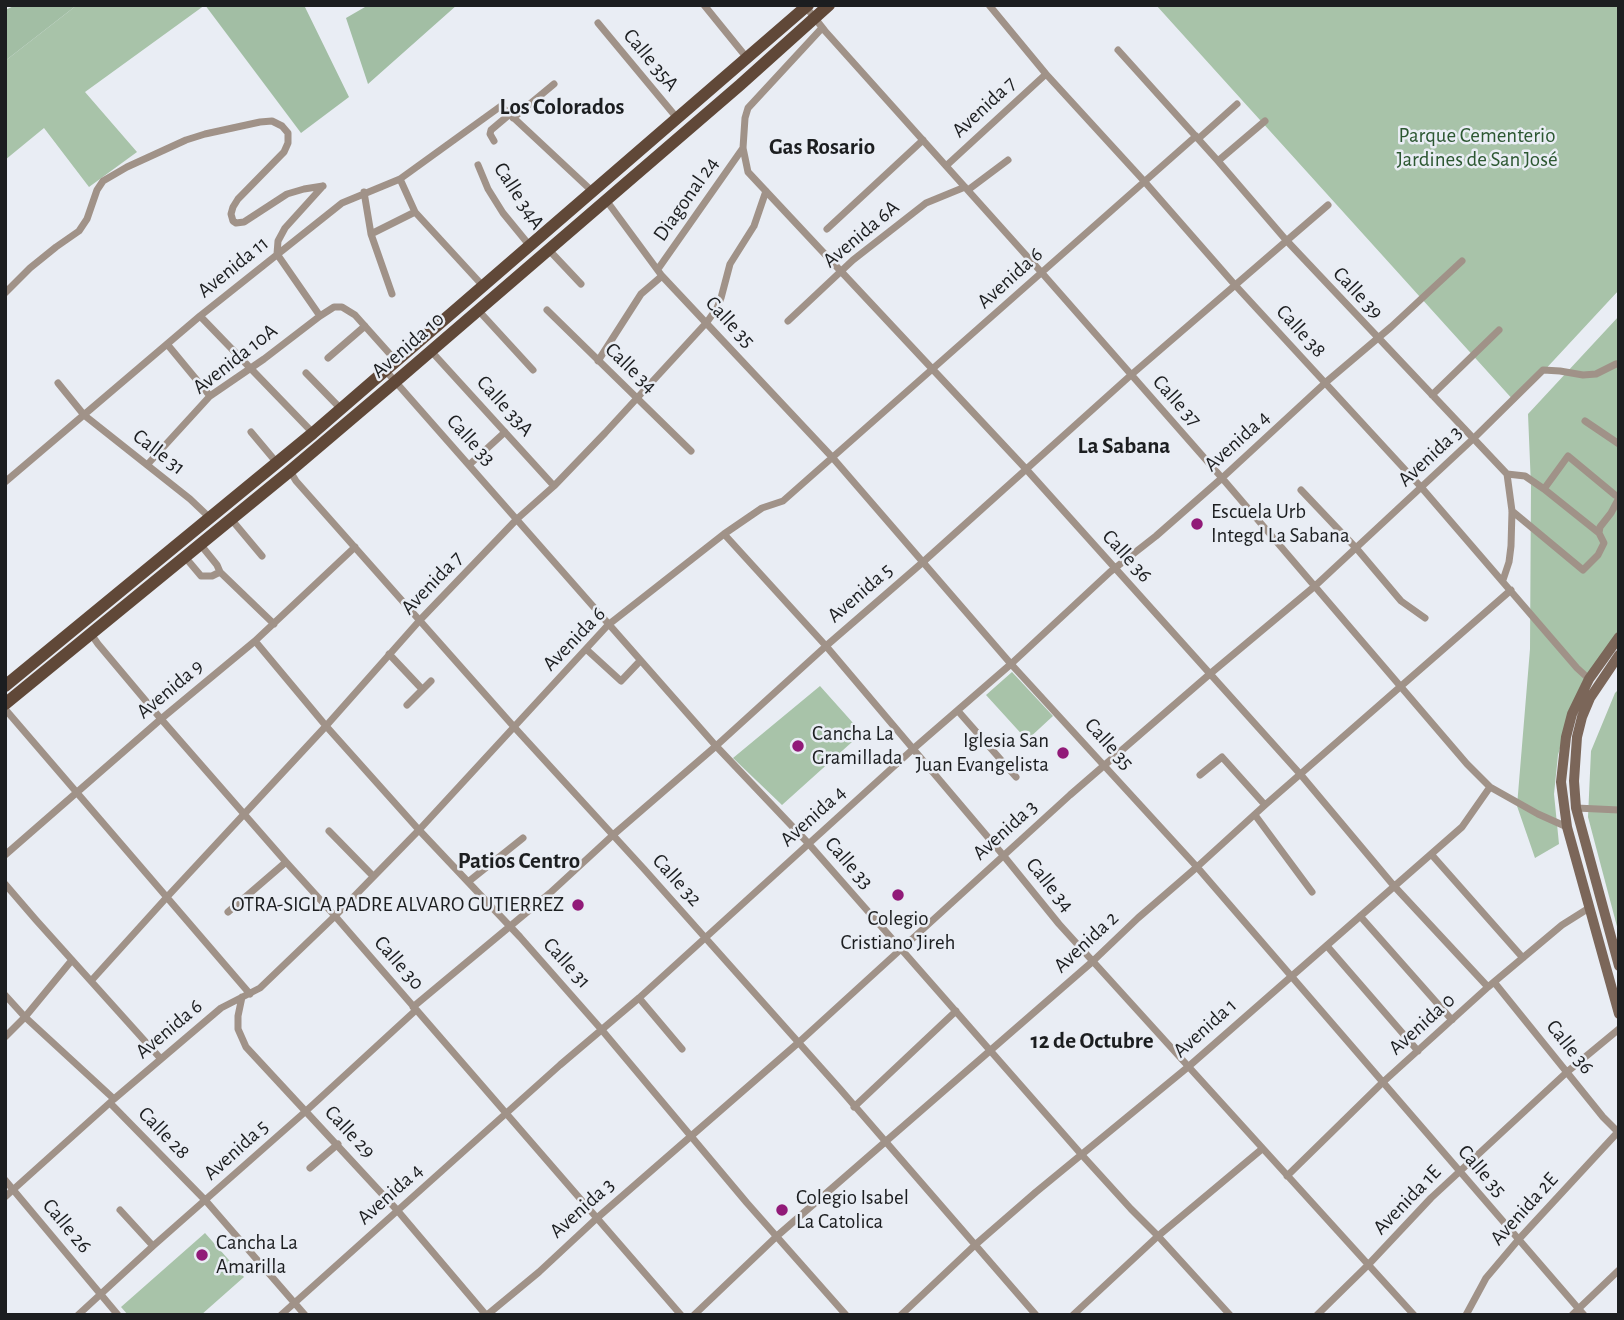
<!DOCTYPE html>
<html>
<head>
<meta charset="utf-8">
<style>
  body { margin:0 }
  #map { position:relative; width:1624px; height:1320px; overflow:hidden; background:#e9edf4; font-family:"Alegreya Sans",sans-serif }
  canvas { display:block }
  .frame { position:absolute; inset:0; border:7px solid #1c1e20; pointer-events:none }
</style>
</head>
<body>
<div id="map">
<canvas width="1624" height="1320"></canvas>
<div class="frame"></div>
</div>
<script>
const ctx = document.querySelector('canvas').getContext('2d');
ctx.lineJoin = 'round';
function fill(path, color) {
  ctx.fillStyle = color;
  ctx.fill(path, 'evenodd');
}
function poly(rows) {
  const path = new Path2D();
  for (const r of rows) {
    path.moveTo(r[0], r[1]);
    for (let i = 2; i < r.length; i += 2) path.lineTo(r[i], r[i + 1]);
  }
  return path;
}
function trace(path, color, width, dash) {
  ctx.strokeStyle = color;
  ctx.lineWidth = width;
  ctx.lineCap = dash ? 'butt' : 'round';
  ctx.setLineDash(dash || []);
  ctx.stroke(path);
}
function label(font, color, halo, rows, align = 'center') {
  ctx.font = font + ' "Alegreya Sans",sans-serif';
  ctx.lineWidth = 5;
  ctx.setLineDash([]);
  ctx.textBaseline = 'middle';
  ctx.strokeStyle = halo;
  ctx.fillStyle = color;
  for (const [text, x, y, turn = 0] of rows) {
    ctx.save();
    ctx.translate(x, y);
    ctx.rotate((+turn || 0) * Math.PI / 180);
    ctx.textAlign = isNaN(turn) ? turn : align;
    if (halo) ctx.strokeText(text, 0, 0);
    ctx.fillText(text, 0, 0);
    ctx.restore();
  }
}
fill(poly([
  [77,5,205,5,85,92,137,152,89,187,44,128,5,160,5,61],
  [1156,5,1619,5,1619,290,1515,402],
  [1619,316,1619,635,1570,714,1558,755,1554,794,1559,844,1535,858,1517,806,1530,649,1531,486,1528,414],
  [1012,672,1053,716,1027,740,986,695],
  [820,686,862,733,782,805,733,758],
  [1619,689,1619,934,1588,817,1591,751,1615,693],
  [205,1233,244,1277,201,1315,128,1315,121,1307]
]), '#a8c3a9');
fill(poly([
  [16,5,77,5,5,61,5,10],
  [205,5,304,5,349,97,301,133],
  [364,5,457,5,368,84,346,18,365,7]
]), '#a2bea4');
trace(poly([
  [704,5,747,58],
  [989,5,1046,74,1144,181,1235,285,1421,487,1577,668,1589,679],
  [806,7,825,31,1042,273,1222,478,1467,764,1490,787,1538,814,1567,827],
  [598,23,677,118],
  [822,28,748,108,745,118,743,148,748,172,1026,469,1301,775,1394,886,1488,987],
  [1118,50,1218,161,1286,240,1507,474,1512,511,1511,546,1509,562,1503,580],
  [513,118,554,84],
  [1198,139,1237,104],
  [494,141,490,134,491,130,510,114],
  [1218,161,1265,121],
  [478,165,488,189,503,213,530,246],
  [946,166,1046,74],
  [400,179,415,212,483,286],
  [968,190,1008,160],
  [364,192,371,234,392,294],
  [606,200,662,276,832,457,1011,664,1197,867,1584,1315],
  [827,229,923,140],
  [371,234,415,212],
  [548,249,581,284],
  [658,269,743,148],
  [5,293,30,268,56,247,79,231,87,219,97,190,103,181,127,167,186,140,205,134,260,122,272,121,282,126,288,133,288,143,284,152,238,199,233,207,231,214,233,221,236,223,244,222,287,194,304,189,323,186],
  [478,310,533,370],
  [547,310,691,451],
  [200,316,313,433],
  [320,316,277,254,278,241,285,228,323,186],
  [788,321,853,260,926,203,965,187],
  [167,344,210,396],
  [431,351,554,486],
  [328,358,365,326],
  [598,361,641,294,662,276],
  [386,371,716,746,808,843,1081,1154,1131,1209,1158,1236,1230,1315],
  [306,373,341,409],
  [58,383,84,415,190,499,210,518],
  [1432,395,1499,330],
  [1585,421,1619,444],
  [251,432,277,463],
  [147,465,210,396,264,359,320,316,334,307,342,307,355,315,397,362],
  [469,465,505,432],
  [290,471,296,481,515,728,644,869,840,1089,1036,1315],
  [1507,474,1525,476,1544,489,1599,533],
  [5,482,200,316,342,203,400,179,501,106,593,192],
  [1544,489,1568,456,1615,495],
  [1301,490,1357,549,1401,601,1425,618],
  [1512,511,1583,570,1598,555,1604,543,1599,533,1600,527,1611,513,1619,498],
  [231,519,262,556],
  [724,534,826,646,1003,855,1059,924,1414,1315],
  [200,544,217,565,220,572,274,624],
  [185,557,201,576,212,576,220,572],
  [91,634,98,644,161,719,286,862,335,916,681,1315],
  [255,641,326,726,419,830,520,937,601,1029,747,1203,846,1315],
  [586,649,621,681,640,661],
  [389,654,422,689],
  [407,705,431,681],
  [5,709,250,994],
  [958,711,1016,777],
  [1200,775,1222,757,1265,805],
  [1576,808,1619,810],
  [1255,815,1312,892],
  [329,831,373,876],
  [1431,854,1523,958],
  [5,855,161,719,255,641,355,547],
  [468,882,523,838],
  [5,884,36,920,161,1059],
  [228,912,286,862],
  [1360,916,1452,1020],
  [1327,946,1418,1051],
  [91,981,167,897,326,726,420,620,517,519,554,486,605,433,707,322,717,308,721,298,730,264,754,226,766,191],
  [1494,982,1603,1117,1619,1133],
  [5,995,25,1017,114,1099],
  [242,997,238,1016,238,1029,246,1047,397,1210,486,1315],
  [639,998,682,1049],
  [413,1007,550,893,613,835,716,746,826,646,923,562,1131,375,1328,205],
  [5,1037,25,1017,72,960],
  [110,1103,206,1201,305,1315],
  [854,1107,956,1011],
  [310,1168,338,1144],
  [1287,1176,1382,1083,1488,987,1562,925,1589,908],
  [5,1180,118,1315],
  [5,1197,114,1099,221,1008,260,988,335,916,419,830,608,625,724,534,762,508,783,501,1196,136],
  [120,1210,153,1246],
  [78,1315,153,1246,306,1111,416,1010],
  [281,1315,560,1065,639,998,913,749,1011,664,1110,572,1156,536,1222,478,1325,383,1391,327,1462,261],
  [487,1315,539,1272,597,1218,798,1043,1070,795,1211,673,1315,586,1474,438,1543,370,1560,371,1583,375,1596,374,1616,364],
  [694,1315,777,1236,1092,962,1138,918,1197,867,1265,805,1511,590],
  [901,1315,975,1245,1036,1192,1188,1067,1462,827,1490,787],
  [1073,1315,1158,1236,1262,1149],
  [1317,1315,1368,1265,1431,1198,1567,1072,1619,1029],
  [1466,1315,1486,1278,1519,1239,1617,1133],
  [1572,1315,1619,1270]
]), '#a09288', 7);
trace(poly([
  [1619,637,1589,679,1572,714,1566,737,1561,782,1567,827,1619,1014],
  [1619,655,1590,698,1582,717,1577,737,1574,781,1576,808,1619,966]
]), '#7b6659', 10);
trace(poly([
  [5,686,313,433,808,5],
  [5,704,290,471,395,382,740,85,829,5]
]), '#604838', 12);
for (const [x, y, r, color] of [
  [1197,524,7,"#911a78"],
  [798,746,7,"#911a78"],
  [1063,753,7,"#911a78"],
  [898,895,7,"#911a78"],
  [578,905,7,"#911a78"],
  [782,1210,7,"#911a78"],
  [202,1255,7,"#911a78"]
]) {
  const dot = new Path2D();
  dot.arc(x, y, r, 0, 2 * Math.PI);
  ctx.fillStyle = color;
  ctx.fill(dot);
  trace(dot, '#e9edf4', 2.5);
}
label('21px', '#1c1e20', '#e9edf4', [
  ["Calle 35A",651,60,50],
  ["Avenida 7",984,107,-43],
  ["Calle 34A",519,196,57],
  ["Diagonal 24",686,199,-55],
  ["Avenida 6A",861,234,-40],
  ["Avenida 11",233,267,-39],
  ["Avenida 6",1010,278,-42],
  ["Calle 39",1358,293,47],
  ["Calle 35",730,322,47],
  ["Calle 38",1301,331,48],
  ["Avenida 10",408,345,-41],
  ["Avenida 10A",235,359,-38],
  ["Calle 34",631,368,44],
  ["Calle 37",1177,401,48],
  ["Calle 33A",505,406,48],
  ["Calle 33",471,440,48],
  ["Avenida 4",1237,441,-42],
  ["Calle 31",159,452,38],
  ["Avenida 3",1430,456,-43],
  ["Calle 36",1127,556,48],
  ["Avenida 7",432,583,-46],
  ["Avenida 5",860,593,-41],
  ["Avenida 6",574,639,-46],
  ["Avenida 9",170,689,-40],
  ["Calle 35",1109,744,48],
  ["Avenida 4",813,816,-42],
  ["Avenida 3",1005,830,-42],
  ["Calle 33",849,863,49],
  ["Calle 32",677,880,48],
  ["Calle 34",1050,885,51],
  ["Avenida 2",1086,942,-43],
  ["Calle 30",399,963,49],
  ["Calle 31",567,963,48],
  ["Avenida 0",1422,1024,-42],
  ["Avenida 1",1205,1028,-42],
  ["Avenida 6",169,1029,-40],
  ["Calle 36",1570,1047,51],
  ["Calle 29",350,1132,47],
  ["Calle 28",164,1133,46],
  ["Avenida 5",236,1150,-42],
  ["Calle 35",1482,1171,49],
  ["Avenida 4",390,1194,-42],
  ["Avenida 1E",1407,1200,-46],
  ["Avenida 3",582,1208,-42],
  ["Avenida 2E",1524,1209,-48],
  ["Calle 26",67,1226,50]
]);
label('21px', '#2c5731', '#e9edf4', [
  ["Parque Cementerio",1477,136],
  ["Jardines de San José",1477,160]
]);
label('21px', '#1c1e20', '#e9edf4', [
  ["Escuela Urb",1211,512],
  ["Integd La Sabana",1211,536],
  ["Cancha La",812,734],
  ["Gramillada",812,758],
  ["Iglesia San",1049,741,"right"],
  ["Juan Evangelista",1049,765,"right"],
  ["OTRA-SIGLA PADRE ALVARO GUTIERREZ",564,905,"right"],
  ["Colegio",898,919,"center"],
  ["Cristiano Jireh",898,943,"center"],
  ["Colegio Isabel",796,1198],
  ["La Catolica",796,1222],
  ["Cancha La",216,1243],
  ["Amarilla",216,1267]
], 'left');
label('bold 23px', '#1c1e20', '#e9edf4', [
  ["Los Colorados",562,107],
  ["Gas Rosario",822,147],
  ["La Sabana",1124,446],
  ["Patios Centro",519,861],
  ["12 de Octubre",1092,1041]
]);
</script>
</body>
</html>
